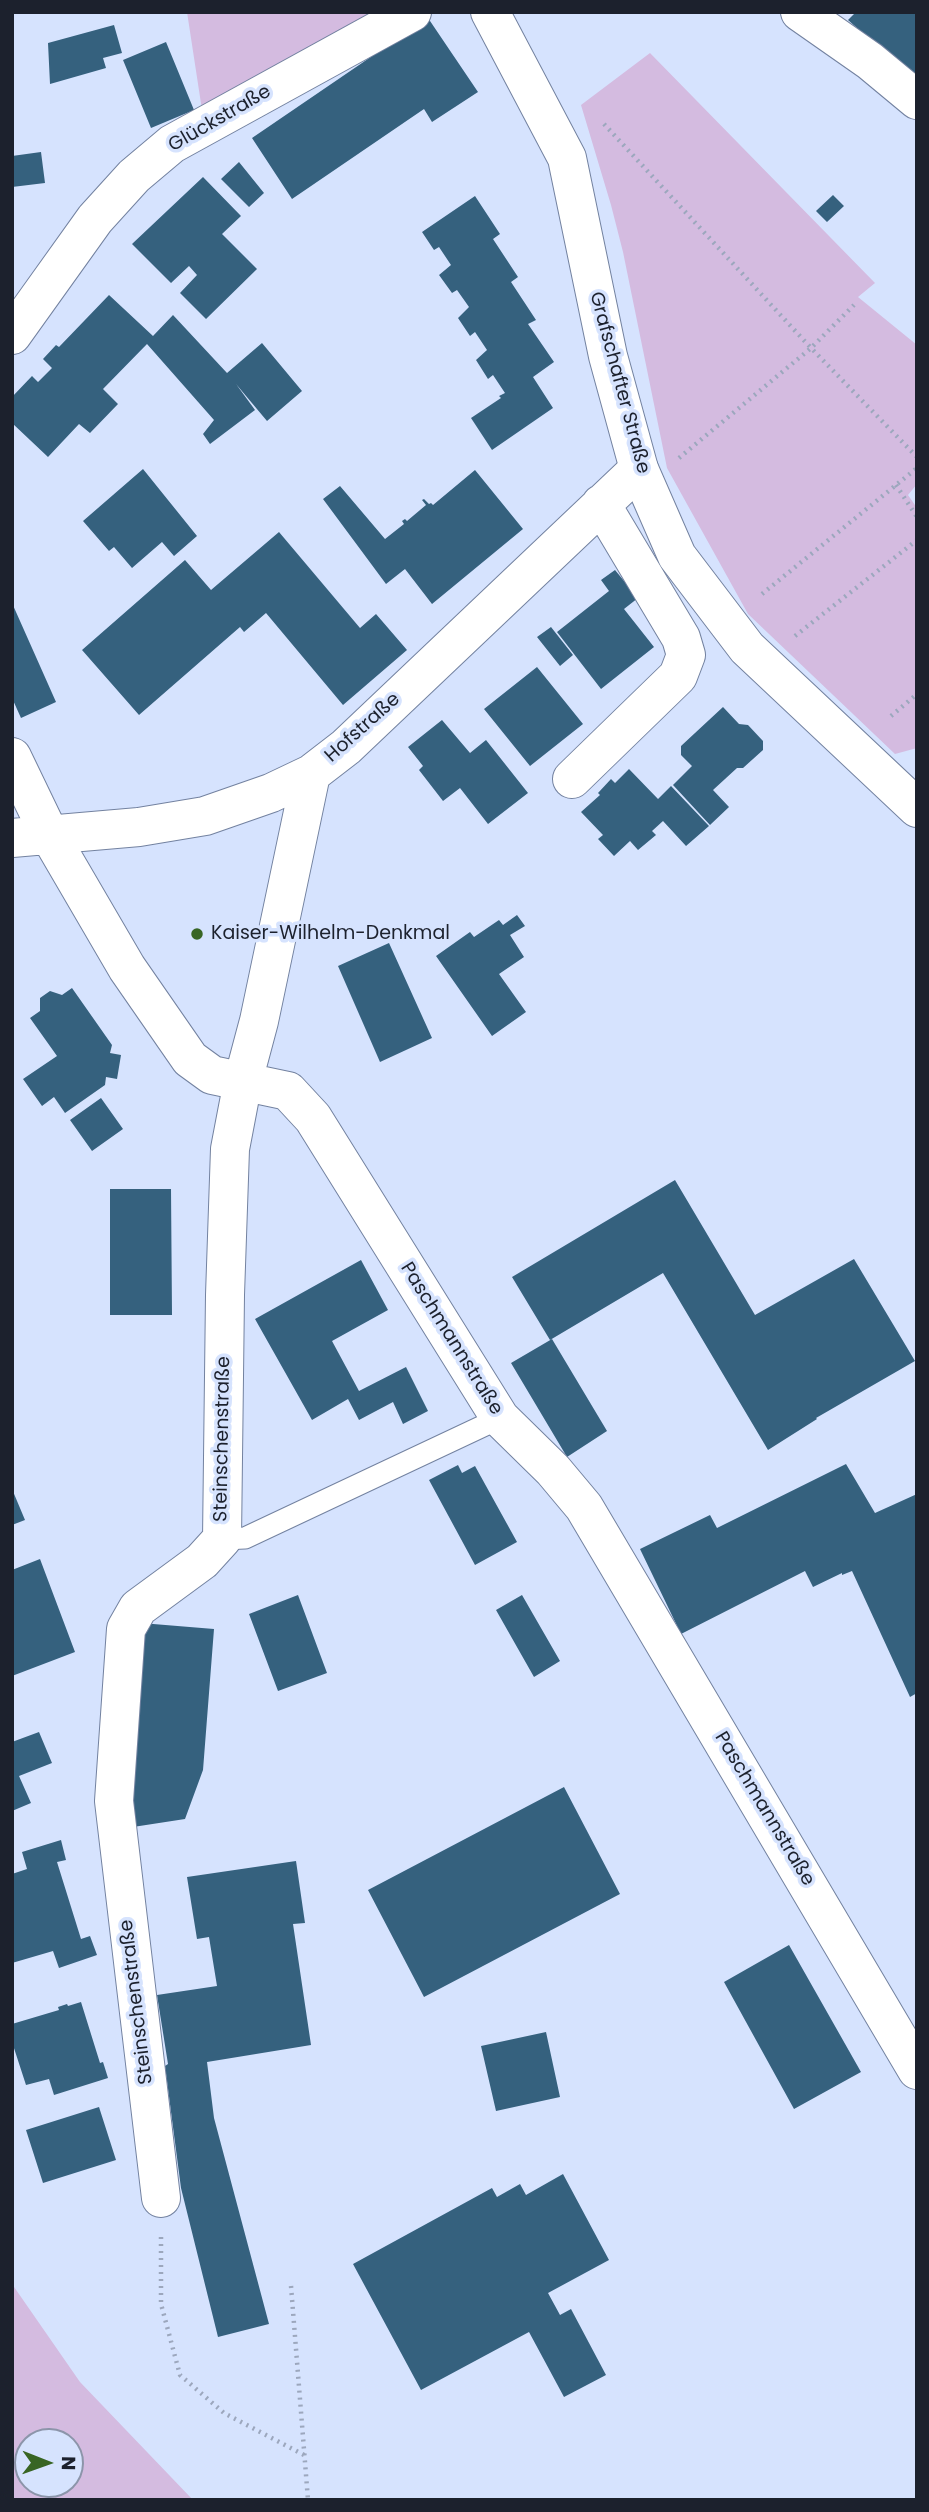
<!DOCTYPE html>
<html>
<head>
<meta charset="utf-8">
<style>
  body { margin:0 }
  #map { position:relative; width:929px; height:2512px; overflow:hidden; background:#d6e3fe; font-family:Poppins,sans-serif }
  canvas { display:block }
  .frame { position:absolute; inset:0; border:14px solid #1c212d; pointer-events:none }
  .north { position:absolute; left:14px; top:2428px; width:70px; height:70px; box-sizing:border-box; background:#d6e3fe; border:2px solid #8c95aa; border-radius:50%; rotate:91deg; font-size:19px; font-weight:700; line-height:28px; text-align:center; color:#1c212d }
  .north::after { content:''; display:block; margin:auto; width:24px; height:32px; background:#386524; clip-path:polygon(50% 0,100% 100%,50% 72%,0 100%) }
</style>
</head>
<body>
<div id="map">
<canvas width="929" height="2512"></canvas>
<div class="frame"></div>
<div class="north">N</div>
</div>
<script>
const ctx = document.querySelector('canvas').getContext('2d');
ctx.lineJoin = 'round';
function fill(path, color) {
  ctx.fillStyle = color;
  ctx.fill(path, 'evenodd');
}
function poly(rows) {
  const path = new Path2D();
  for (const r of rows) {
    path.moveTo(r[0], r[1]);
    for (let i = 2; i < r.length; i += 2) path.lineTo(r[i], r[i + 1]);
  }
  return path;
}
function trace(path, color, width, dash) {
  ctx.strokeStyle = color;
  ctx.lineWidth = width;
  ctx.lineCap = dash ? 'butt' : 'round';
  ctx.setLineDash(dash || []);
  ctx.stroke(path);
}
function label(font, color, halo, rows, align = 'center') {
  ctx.font = font + ' Poppins,sans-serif';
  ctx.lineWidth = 7;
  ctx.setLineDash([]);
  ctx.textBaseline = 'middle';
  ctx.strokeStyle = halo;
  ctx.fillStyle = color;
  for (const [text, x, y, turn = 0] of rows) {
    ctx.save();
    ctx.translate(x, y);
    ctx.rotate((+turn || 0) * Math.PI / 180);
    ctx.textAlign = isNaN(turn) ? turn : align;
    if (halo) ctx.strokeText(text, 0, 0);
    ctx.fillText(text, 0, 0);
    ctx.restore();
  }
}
fill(poly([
  [187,12,372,12,202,110],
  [650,53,875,283,858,297,917,345,917,484,908,495,917,508,917,748,895,754,748,614,667,468,623,252,611,205,581,105],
  [12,2284,80,2382,193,2500,12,2500],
  [28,2442,70,2442,70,2484,28,2484]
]), '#d4bbe0');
fill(poly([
  [856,12,917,12,917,81,848,20],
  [428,18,478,92,432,122,424,109,292,199,252,138],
  [114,25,122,53,103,58,106,68,50,84,48,43],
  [166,42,194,110,151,128,123,60],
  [41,152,45,183,12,187,12,156],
  [239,162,264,193,249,207,221,179],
  [203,177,241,216,222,234,257,269,206,319,180,293,197,275,189,266,171,283,132,244],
  [833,195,844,206,827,222,816,211],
  [475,196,500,234,493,239,518,277,511,282,536,320,528,324,554,362,533,377,553,408,492,450,471,418,501,398,499,396,505,393,493,375,488,379,476,360,487,350,475,332,470,336,458,318,469,307,457,290,452,293,439,275,451,265,439,247,434,250,422,232],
  [109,295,153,336,173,315,227,373,262,343,302,391,267,421,236,384,255,410,210,444,203,434,214,420,147,344,103,389,118,404,90,433,79,424,48,457,12,423,12,397,32,376,38,382,52,368,43,359,56,345,59,347],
  [143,469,197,536,174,556,162,542,132,568,114,547,109,551,83,521],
  [475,470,523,529,432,604,405,569,386,584,323,499,340,486,385,539,404,524,402,521,405,519,407,521,426,505,422,500,424,499,429,504,431,503,433,505],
  [279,532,360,628,376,614,407,650,343,705,266,613,244,632,240,627,139,715,82,650,185,560,211,590],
  [615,570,638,598,624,609,654,647,601,689,557,632,609,591,601,580],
  [12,603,56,702,21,718,12,698],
  [551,627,573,655,560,666,537,637],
  [537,667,583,724,530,766,484,709],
  [723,707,739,724,748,725,763,741,763,750,743,768,737,768,713,790,729,807,710,825,673,785,692,766,681,755,681,746],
  [442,720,470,753,486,740,528,793,488,824,460,788,443,801,419,770,423,766,408,747],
  [629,769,658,799,671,786,709,826,686,846,663,821,652,831,656,835,638,850,630,841,614,856,598,839,603,835,581,812,600,795,598,793,611,779,615,783],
  [517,915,525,926,510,935,524,957,499,974,526,1012,492,1036,436,956,470,932,474,937,499,920,503,925],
  [389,943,432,1038,380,1062,338,966],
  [72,988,112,1045,110,1053,121,1055,117,1079,106,1077,105,1085,65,1113,54,1097,42,1106,23,1079,57,1056,30,1018,40,1011,40,998,50,991,62,995],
  [101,1098,123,1129,92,1151,70,1120],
  [675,1180,755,1315,854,1259,915,1361,816,1418,817,1419,768,1450,663,1273,550,1340,512,1277],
  [110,1189,171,1189,172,1315,110,1315],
  [361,1260,388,1310,332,1341,359,1391,406,1367,428,1411,403,1424,393,1402,359,1420,348,1399,312,1420,255,1319],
  [552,1339,607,1431,567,1457,511,1363],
  [846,1464,875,1513,917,1494,917,1693,910,1697,852,1571,842,1575,842,1573,813,1587,805,1571,681,1634,640,1549,710,1515,717,1528],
  [458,1465,462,1473,475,1466,517,1542,475,1565,429,1480],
  [12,1489,25,1520,12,1525],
  [40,1559,75,1652,12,1676,12,1570],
  [298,1595,327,1673,278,1691,249,1614],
  [522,1595,560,1661,534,1677,496,1610],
  [141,1623,214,1629,203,1770,185,1819,133,1827,128,1785],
  [39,1732,52,1763,19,1776,31,1803,12,1811,12,1742],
  [564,1787,620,1894,424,1997,368,1890],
  [61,1840,66,1860,57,1862,81,1939,90,1936,97,1955,59,1968,53,1951,12,1963,12,1874,27,1869,22,1852],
  [296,1861,305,1923,293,1924,311,2045,207,2062,214,2118,269,2324,218,2337,181,2188,165,2066,168,2064,157,1995,217,1986,209,1937,197,1939,187,1877],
  [789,1945,861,2072,794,2109,724,1982],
  [81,2002,100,2063,103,2062,108,2078,54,2095,49,2079,26,2085,12,2042,12,2024,59,2010,58,2007,67,2004,68,2006],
  [546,2032,560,2097,496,2111,481,2046],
  [99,2107,116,2160,43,2183,26,2130],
  [563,2174,609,2260,548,2293,560,2315,571,2309,606,2375,564,2397,529,2332,421,2390,353,2264,492,2188,497,2197,520,2184,526,2195]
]), '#35617e');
const lane = poly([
  [222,1539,245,1538,500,1418]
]);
const street = poly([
  [800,12,870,61,917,100],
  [12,335,95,219,134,176,172,144,412,12],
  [12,757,50,836,127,968,190,1059,212,1075,288,1091,313,1118,500,1418,553,1470,584,1507,917,2070],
  [572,779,678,676,686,655,681,638,601,504],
  [12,838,139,827,205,816,271,793,311,774,346,747,639,469],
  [161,2198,114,1801,126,1629,138,1608,202,1561,222,1539,225,1295,230,1149,243,1081,259,1021,311,774]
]);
const secondary = poly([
  [490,12,567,158,608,356,639,469,677,556,747,648,917,808]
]);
trace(lane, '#7382a0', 23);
trace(street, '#7382a0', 40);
trace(secondary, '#7382a0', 40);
trace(poly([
  [604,124,811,348,854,305],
  [679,458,811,348,917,457],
  [896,485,917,517],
  [762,594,917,468],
  [795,636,917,540],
  [891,716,917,694],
  [161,2237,161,2304,180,2375,224,2413,304,2455],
  [291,2286,308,2500]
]), '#9ca7bd', 4.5, [2, 5]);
trace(lane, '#fff', 21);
trace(street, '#fff', 38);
trace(secondary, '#fff', 38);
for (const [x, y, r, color] of [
  [197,934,7,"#386524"]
]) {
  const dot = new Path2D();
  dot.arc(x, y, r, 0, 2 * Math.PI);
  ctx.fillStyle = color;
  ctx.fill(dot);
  trace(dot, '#d6e3fe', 2.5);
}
label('19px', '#1c212d', '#d6e3fe', [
  ["Glückstraße",220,119,-30],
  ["Grafschafter Straße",619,383,75],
  ["Hofstraße",363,728,-42],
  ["Paschmannstraße",451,1339,58],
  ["Steinschenstraße",223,1439,-89],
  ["Paschmannstraße",764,1809,59],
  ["Steinschenstraße",137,2002,-97]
]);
label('19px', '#1c212d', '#d6e3fe', [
  ["Kaiser-Wilhelm-Denkmal",211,934]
], 'left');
</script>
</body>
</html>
